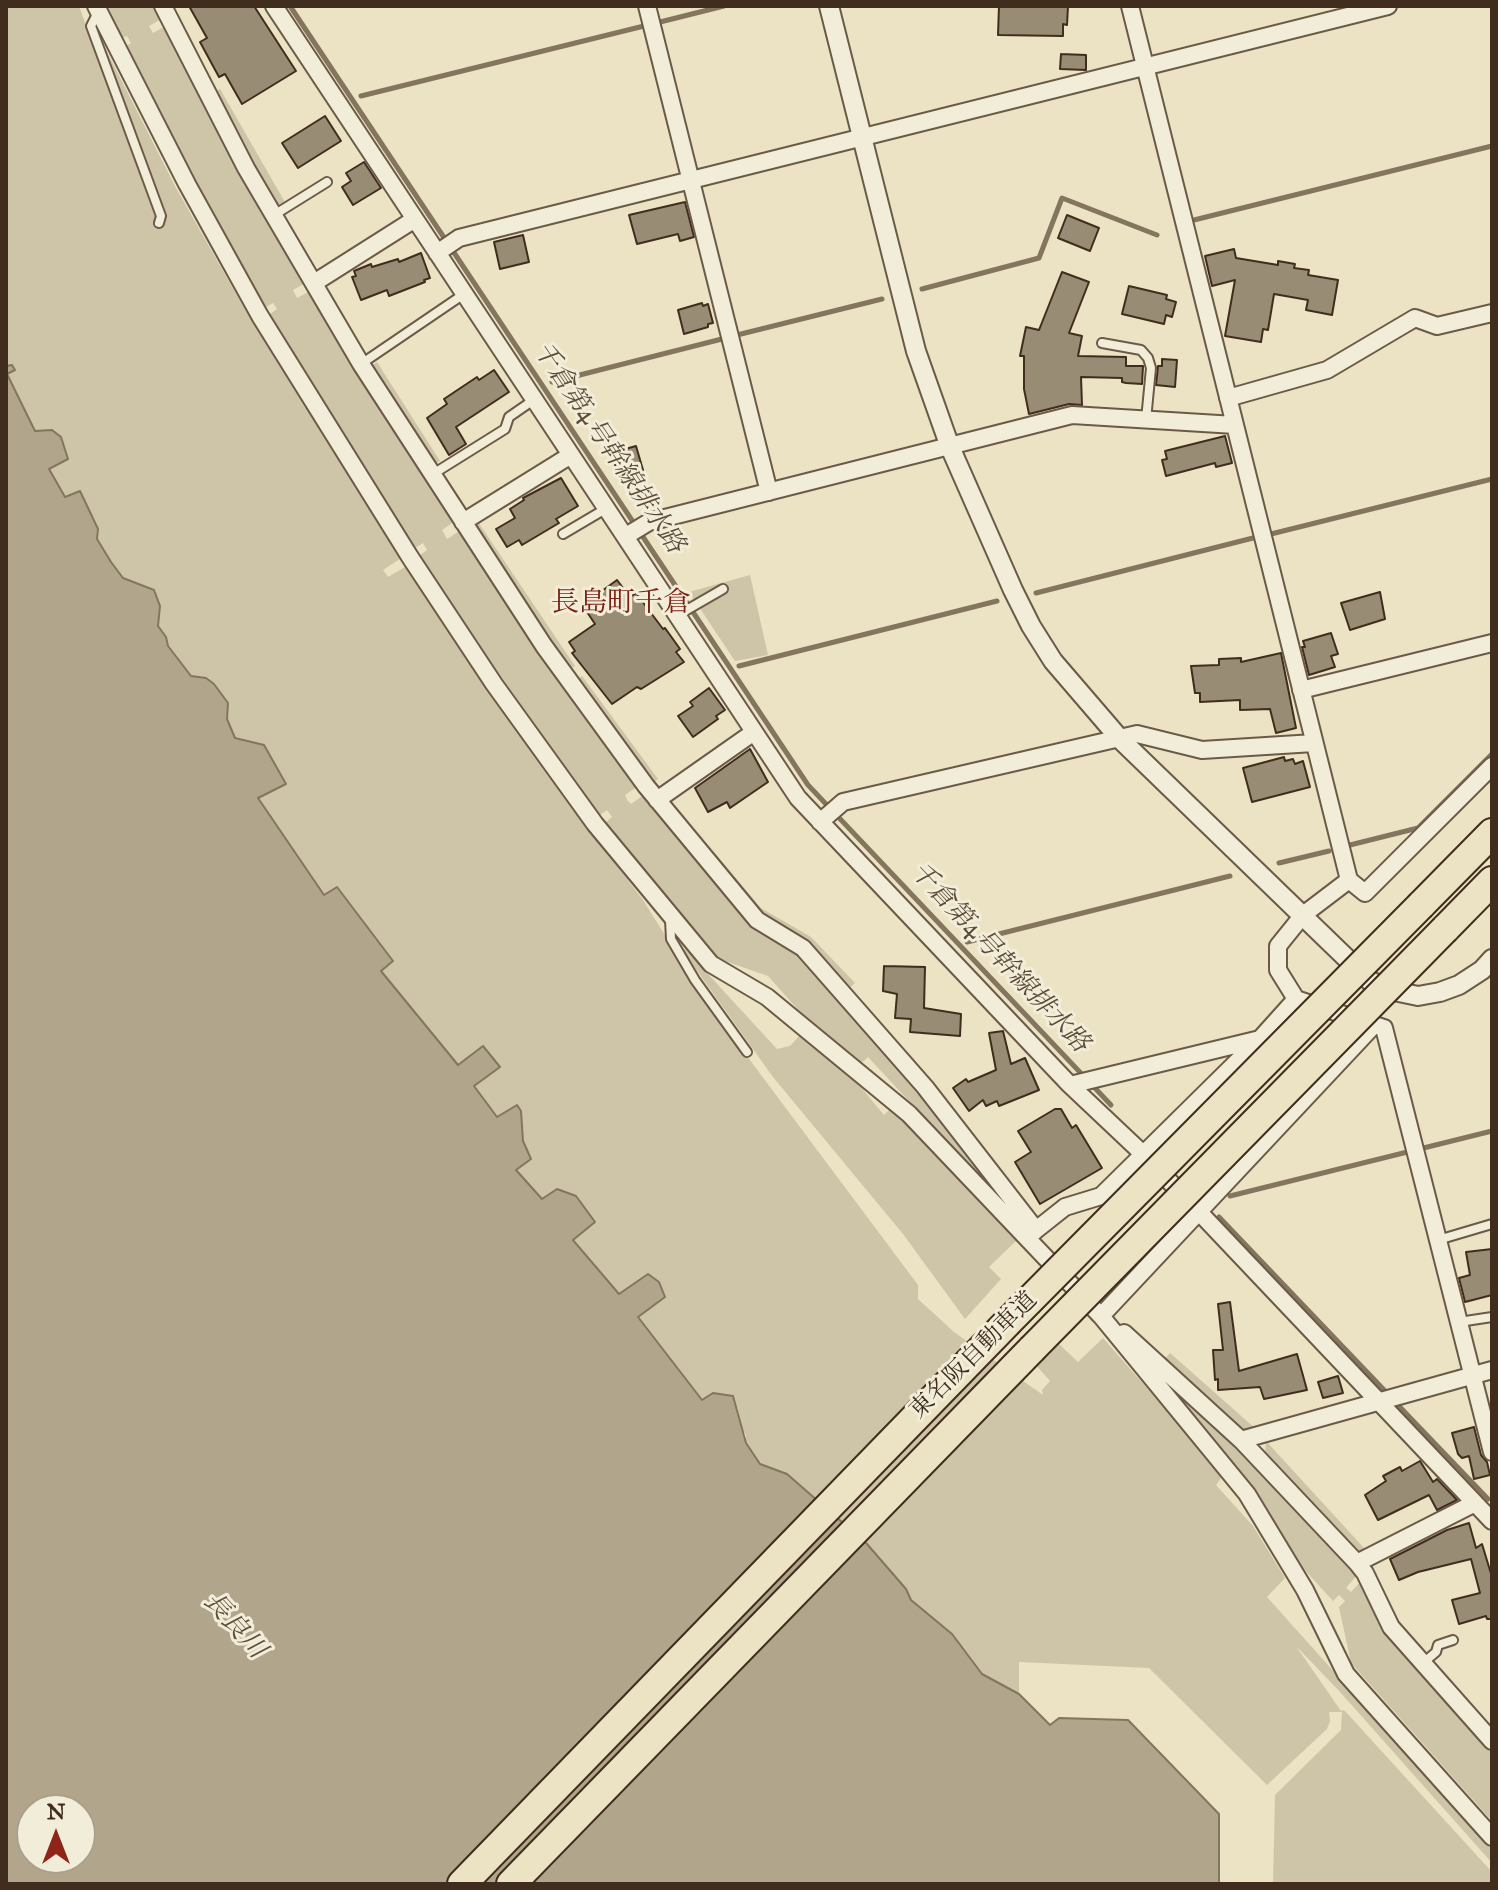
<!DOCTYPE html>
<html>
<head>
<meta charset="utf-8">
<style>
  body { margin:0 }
  #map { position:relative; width:1498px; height:1890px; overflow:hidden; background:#ebe3c3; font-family:"IM FELL Great Primer",serif }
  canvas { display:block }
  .frame { position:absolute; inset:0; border:8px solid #402d1e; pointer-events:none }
  .north { position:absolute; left:16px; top:1794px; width:80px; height:80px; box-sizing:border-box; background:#f2edd8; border:2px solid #aba08e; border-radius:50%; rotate:0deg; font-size:22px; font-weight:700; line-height:32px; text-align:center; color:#402d1e }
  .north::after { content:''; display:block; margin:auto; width:28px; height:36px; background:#8f2418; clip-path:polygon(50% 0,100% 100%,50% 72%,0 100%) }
</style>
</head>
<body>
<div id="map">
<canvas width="1498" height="1890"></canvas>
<div class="frame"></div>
<div class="north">N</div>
</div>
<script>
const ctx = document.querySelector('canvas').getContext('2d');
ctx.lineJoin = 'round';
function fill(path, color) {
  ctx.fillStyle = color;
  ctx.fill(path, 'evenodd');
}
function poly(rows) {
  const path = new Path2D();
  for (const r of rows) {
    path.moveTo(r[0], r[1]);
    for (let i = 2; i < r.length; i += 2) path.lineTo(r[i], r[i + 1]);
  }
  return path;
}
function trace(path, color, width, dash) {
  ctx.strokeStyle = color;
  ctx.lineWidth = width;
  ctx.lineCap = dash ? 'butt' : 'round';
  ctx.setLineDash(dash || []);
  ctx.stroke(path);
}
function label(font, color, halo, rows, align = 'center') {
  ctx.font = font + ' "IM FELL Great Primer","Noto Serif JP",serif';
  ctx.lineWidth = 6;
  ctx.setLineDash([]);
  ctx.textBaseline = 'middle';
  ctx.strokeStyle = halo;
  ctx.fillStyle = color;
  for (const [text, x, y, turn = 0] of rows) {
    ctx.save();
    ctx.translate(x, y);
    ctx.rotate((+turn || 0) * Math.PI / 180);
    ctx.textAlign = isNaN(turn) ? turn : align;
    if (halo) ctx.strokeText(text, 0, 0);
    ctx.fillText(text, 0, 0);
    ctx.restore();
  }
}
fill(poly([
  [6,6,79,6,155,217,164,223,164,212,102,42,176,188,248,315,400,559,383,570,388,577,405,567,545,771,643,900,708,1004,918,1285,918,1299,954,1332,1043,1395,1042,1390,1050,1381,1036,1365,1058,1343,1078,1362,1103,1338,1223,1475,1216,1485,1253,1526,1285,1578,1267,1597,1492,1848,1492,1863,1341,1693,1296,1646,1341,1711,1344,1710,1492,1872,1492,1884,1273,1884,1275,1795,1341,1730,1342,1712,1329,1712,1330,1721,1327,1729,1267,1785,1149,1668,1019,1662,1019,1694,982,1674,952,1634,911,1600,906,1589,867,1544,787,1474,760,1464,746,1443,746,1435,739,1423,738,1408,703,1401,638,1317,648,1275,620,1294,516,1170,531,1159,523,1141,521,1111,517,1105,497,1117,474,1086,500,1067,483,1046,458,1066,381,971,393,961,337,887,324,895,258,797,286,783,264,745,235,738,227,718,228,703,213,684,206,678,191,676,168,646,166,637,158,626,160,606,123,578,111,562,97,539,98,529,80,491,65,498,49,469,52,430,35,431,7,374,14,371,6,366],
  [106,6,157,6,163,18,149,26,153,33,167,25,307,282,293,290,297,298,312,290,455,521,442,530,447,539,461,530,638,786,625,795,627,800,631,804,645,794,752,924,800,952,919,1086,1016,1216,868,1057,860,1064,810,1023,768,976,716,958,606,822,612,817,607,810,600,815,502,678,420,555,427,550,423,543,415,548,270,314,277,309,273,303,266,307,137,73,125,47,131,43,127,36,121,38],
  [220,89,286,204,277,209,213,93],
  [377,362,440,461,432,466,370,367],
  [476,519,575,666,569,670,473,527],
  [750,575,768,655,735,661,689,592],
  [582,676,658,779,651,785,575,682],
  [714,852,761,908,811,937,855,983,847,990,760,917,710,855],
  [685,949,777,1049,790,1046,800,1035,859,1085,884,1115,891,1108,1017,1240,989,1267,1001,1279,965,1319,903,1234,773,1077,682,950],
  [1132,1347,1252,1458,1357,1575,1346,1588,1351,1592,1362,1580,1492,1747,1492,1821,1351,1663,1339,1607,1345,1601,1339,1595,1333,1601,1303,1568,1220,1447],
  [1170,1353,1257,1430,1243,1434,1163,1361],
  [1266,1441,1364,1548,1355,1555,1265,1457]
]), '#cec4a7');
const water = poly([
  [12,365,15,370,7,374,35,431,52,430,61,437,68,459,49,469,65,497,80,491,98,529,97,539,111,562,123,578,154,590,160,606,158,626,166,637,168,646,191,676,206,678,214,684,228,703,227,719,235,738,264,745,286,784,258,798,324,895,337,887,393,961,381,971,458,1065,483,1046,500,1067,474,1086,497,1117,517,1105,521,1111,523,1141,531,1159,516,1170,542,1199,557,1189,576,1196,595,1222,573,1240,619,1294,648,1274,659,1282,665,1297,638,1317,702,1400,713,1393,733,1396,746,1443,760,1464,787,1474,867,1544,906,1589,911,1600,952,1634,982,1674,1019,1694,1050,1725,1059,1718,1128,1720,1219,1814,1219,1884,6,1884,6,366,12,365],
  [32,1810,80,1810,80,1858,32,1858,32,1810]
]);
fill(water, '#b1a58b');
trace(water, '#84755f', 2);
trace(poly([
  [290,6,808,785,1111,1105],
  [660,22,724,6],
  [361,96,644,26],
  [1194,220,1492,146],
  [922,289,1039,258,1062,198,1157,235],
  [737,335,882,299],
  [552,382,722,339],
  [1271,534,1492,479],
  [1036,593,1253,538],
  [739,666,997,601],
  [1350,845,1418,828,1492,754],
  [1279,863,1329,851],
  [967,942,1230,876],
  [1230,1196,1492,1131],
  [1219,1217,1386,1392],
  [1396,1403,1488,1499]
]), '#84755f', 5);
const building = poly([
  [189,6,254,6,296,71,242,104,225,74,219,77,200,42,207,38,189,6],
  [999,6,1068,6,1067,25,1063,24,1063,36,998,35,999,6],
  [1061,54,1086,55,1086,70,1060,69,1061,54],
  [325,116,341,141,298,168,282,143,325,116],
  [364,162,381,188,353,205,342,187,351,181,346,173,364,162],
  [685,202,694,237,680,241,678,234,637,244,629,215,685,202],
  [1067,215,1099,228,1090,251,1058,238,1067,215],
  [523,235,529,262,500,269,494,242,523,235],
  [1234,249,1236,258,1278,265,1278,261,1295,264,1294,268,1309,270,1308,275,1338,280,1332,315,1306,310,1308,300,1274,294,1268,330,1263,329,1261,342,1225,336,1235,280,1212,286,1205,256,1234,249],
  [421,253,430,278,424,280,425,282,389,296,387,290,361,300,352,277,356,276,354,271,371,264,372,267,398,259,399,262,421,253],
  [1062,272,1089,282,1069,333,1082,336,1078,356,1126,357,1126,366,1143,366,1142,384,1126,383,1122,382,1122,378,1081,377,1082,405,1069,404,1029,414,1024,389,1024,356,1020,356,1026,327,1039,330,1062,272],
  [1129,286,1167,295,1166,299,1176,302,1172,317,1166,315,1164,324,1122,314,1129,286],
  [702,303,703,306,708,304,713,323,708,324,708,327,684,334,678,310,702,303],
  [1162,359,1177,360,1175,387,1156,385,1158,366,1162,366,1162,359],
  [494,370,509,392,456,427,466,444,449,455,427,418,447,404,444,399,477,377,479,380,494,370],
  [1225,436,1232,463,1216,467,1215,463,1166,476,1162,460,1167,459,1165,451,1225,436],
  [636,446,643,470,619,477,611,453,636,446],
  [561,478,578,506,556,519,559,523,522,545,519,540,507,547,496,529,515,518,510,509,524,500,523,498,561,478],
  [617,580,630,597,636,593,663,629,665,628,680,649,676,652,684,662,641,689,637,687,612,704,572,653,575,651,569,642,595,624,587,612,600,603,595,596,617,580],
  [1380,592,1385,619,1350,630,1341,603,1380,592],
  [1331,633,1338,654,1331,656,1335,667,1309,675,1302,647,1305,647,1303,641,1331,633],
  [1281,653,1296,728,1276,733,1270,709,1240,710,1240,700,1200,702,1200,693,1195,693,1191,666,1219,665,1219,659,1241,658,1241,662,1281,653],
  [709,688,725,710,716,716,718,719,693,737,678,716,693,706,690,702,709,688],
  [750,749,768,782,730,808,727,802,708,812,695,788,750,749],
  [1284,757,1285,761,1293,759,1295,764,1303,761,1310,787,1252,802,1243,768,1284,757],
  [884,966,925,967,924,1008,961,1014,960,1036,910,1032,911,1019,895,1018,897,994,883,991,884,966],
  [1003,1031,1011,1064,1025,1058,1039,1090,999,1106,997,1101,986,1106,983,1100,969,1111,953,1088,966,1079,968,1082,996,1070,989,1033,1003,1031],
  [1055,1109,1061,1109,1072,1128,1076,1125,1102,1168,1040,1204,1015,1162,1031,1152,1018,1131,1055,1109],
  [1492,1249,1492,1295,1465,1302,1459,1278,1470,1275,1466,1252,1492,1249],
  [1230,1302,1239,1371,1297,1354,1307,1390,1264,1399,1260,1387,1218,1390,1218,1379,1215,1380,1213,1350,1223,1350,1218,1304,1230,1302],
  [1338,1376,1343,1393,1323,1398,1318,1382,1338,1376],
  [1474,1427,1481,1455,1487,1462,1490,1475,1474,1479,1469,1456,1462,1458,1458,1454,1452,1433,1474,1427],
  [1420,1461,1433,1482,1437,1479,1457,1500,1437,1510,1429,1495,1378,1520,1365,1495,1386,1481,1383,1476,1400,1467,1402,1471,1420,1461],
  [1469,1523,1476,1548,1482,1544,1492,1577,1492,1619,1487,1619,1486,1616,1459,1624,1452,1600,1480,1593,1471,1559,1418,1572,1399,1580,1390,1559,1447,1530,1469,1523]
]);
fill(building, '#998c74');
trace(building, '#402d1e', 2);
const service = poly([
  [98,12,91,26,161,216,159,223],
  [274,215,327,182],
  [1102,343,1141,350,1148,358,1151,368,1146,420],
  [361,364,464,294],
  [433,474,505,429,509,417,535,399],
  [563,534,607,508],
  [678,615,723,589],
  [670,920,671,939,695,980,747,1052],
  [1438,1240,1492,1224],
  [1459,1322,1492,1317],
  [1423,1663,1436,1652,1438,1645,1453,1640]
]);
const minor = poly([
  [96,6,187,184,260,316,410,557,494,684,595,824,711,964,767,997,909,1114,1101,1316,1247,1494,1305,1590,1346,1674,1492,1837],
  [163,6,246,168,361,364,544,646,646,786,757,920,803,948,925,1087,1036,1230,1027,1238],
  [274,6,798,798,1070,1085,1142,1153,1200,1213,1492,1521],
  [647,6,769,492],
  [1130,6,1349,880,1365,893,1492,766],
  [437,253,459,238,1388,6],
  [314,283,415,219],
  [1228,398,1327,370,1415,318,1437,326,1492,313],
  [463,522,571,455],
  [626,536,649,522,1072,415,1235,425],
  [1301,690,1492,643],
  [657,800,754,732],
  [820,822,843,802,1137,734,1202,750,1314,743],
  [1296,999,1384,1028,1492,1452],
  [1070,1085,1260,1039,1296,999,1278,970,1278,946,1303,915,1349,880],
  [1036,1230,1065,1207,1101,1196,1259,1040],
  [1101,1316,1374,1025],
  [1124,1333,1241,1440,1357,1563,1365,1573,1391,1627,1492,1741],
  [1241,1440,1492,1370],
  [1357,1563,1475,1503]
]);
const tertiary = poly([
  [829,6,916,351,950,447,1013,590,1031,626,1053,661,1120,739,1370,981,1394,991,1418,996,1440,992,1459,985,1482,970,1492,959]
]);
const motorway = poly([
  [1421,905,1492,833],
  [1445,929,1492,881],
  [462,1884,1007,1323],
  [511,1884,1032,1349]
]);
trace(service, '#6b5a47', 12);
trace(minor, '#6b5a47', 20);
trace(tertiary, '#6b5a47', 22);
trace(motorway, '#402d1e', 32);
trace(service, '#f2edd8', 8);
trace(minor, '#f2edd8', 16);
trace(tertiary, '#f2edd8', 18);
trace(motorway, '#ebe3c3', 28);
const motorwayBridge = poly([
  [1007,1323,1421,905],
  [1032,1349,1445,929]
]);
trace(motorwayBridge, '#402d1e', 32, []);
trace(motorwayBridge, '#ebe3c3', 28);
label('24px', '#402d1e', '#f2edd8', [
  ["東名阪自動車道",974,1356,-45]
]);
label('italic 26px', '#5c4b39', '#f2edd8', [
  ["千倉第4号幹線排水路",608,448,56],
  ["千倉第4号幹線排水路",999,958,47],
  ["長良川",234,1626,48]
]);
label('28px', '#7a1f14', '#f2edd8', [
  ["長島町千倉",621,604]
]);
</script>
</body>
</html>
